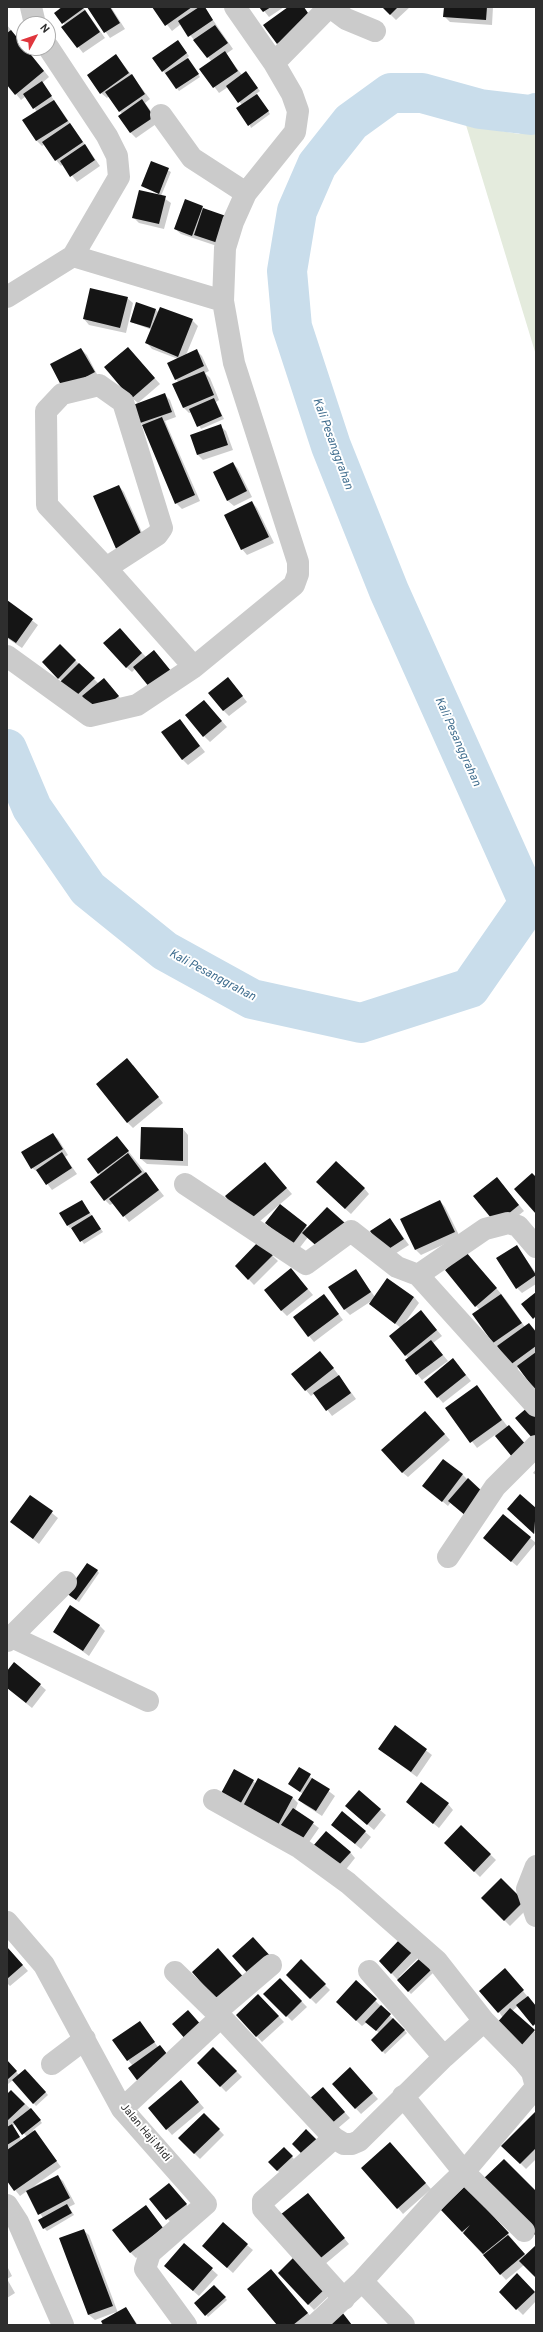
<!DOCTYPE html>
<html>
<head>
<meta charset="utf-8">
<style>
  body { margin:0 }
  #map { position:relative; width:543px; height:2332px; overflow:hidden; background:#fff; font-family:Overpass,sans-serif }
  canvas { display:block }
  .frame { position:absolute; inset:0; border:8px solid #2e2e2e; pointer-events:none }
  .north { position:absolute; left:16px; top:16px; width:40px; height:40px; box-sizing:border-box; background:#fff; border:1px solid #ababab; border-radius:50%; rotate:50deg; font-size:11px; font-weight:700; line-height:16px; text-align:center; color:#2e2e2e }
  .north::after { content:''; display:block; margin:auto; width:14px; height:18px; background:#e0363d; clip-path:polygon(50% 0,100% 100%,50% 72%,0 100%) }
</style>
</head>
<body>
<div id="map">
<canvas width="543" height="2332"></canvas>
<div class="frame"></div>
<div class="north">N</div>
</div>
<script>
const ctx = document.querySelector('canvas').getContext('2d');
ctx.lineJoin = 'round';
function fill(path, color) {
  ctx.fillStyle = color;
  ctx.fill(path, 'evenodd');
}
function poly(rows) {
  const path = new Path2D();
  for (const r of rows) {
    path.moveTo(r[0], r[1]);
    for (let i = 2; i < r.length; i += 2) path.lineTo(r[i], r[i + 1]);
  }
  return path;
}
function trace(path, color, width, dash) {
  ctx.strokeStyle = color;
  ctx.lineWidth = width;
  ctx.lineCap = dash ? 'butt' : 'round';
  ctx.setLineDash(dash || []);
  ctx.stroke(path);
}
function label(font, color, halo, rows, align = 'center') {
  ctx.font = font + ' Overpass,sans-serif';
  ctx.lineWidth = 4;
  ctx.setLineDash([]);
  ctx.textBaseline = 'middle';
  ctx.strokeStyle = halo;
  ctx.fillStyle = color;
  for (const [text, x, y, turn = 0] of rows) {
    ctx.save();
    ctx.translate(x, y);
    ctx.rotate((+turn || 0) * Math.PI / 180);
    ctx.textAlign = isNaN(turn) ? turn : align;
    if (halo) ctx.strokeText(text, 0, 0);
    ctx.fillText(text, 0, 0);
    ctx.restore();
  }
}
fill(poly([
  [466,125,519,134,536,126,536,355]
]), '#e4ebdd');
fill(poly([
  [59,7,83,7,105,38,83,53,63,27,65,26],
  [88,7,111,7,125,29,110,38],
  [153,7,204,7,233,49,226,54,242,75,248,75,260,91,256,94,270,114,251,128,242,105,228,87,219,93,201,69,212,62,195,41,181,24,172,31],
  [261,7,284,7,269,17],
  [383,7,410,7,396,20],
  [445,7,493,7,492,25,450,22,444,16],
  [7,25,49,77,42,83,100,166,77,182,63,164,61,166,56,160,45,144,42,146,36,140,37,112,26,96,21,100,7,83],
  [180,44,189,56,187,58,200,77,179,91,163,71],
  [116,55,150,99,145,103,159,122,136,138,130,132,122,114,109,96,107,98,101,93],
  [152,162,171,172,161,196,171,203,164,229,139,223,133,217,160,195,142,185],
  [202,207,206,210,223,248,181,234,175,229],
  [127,298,133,303,126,333,89,325,84,319],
  [156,310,159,313,192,320,198,326,186,355,196,350,202,356,209,371,205,373,210,378,219,400,216,402,224,419,201,429,192,412,189,413,184,408,174,385,179,383,176,379,178,359,152,349,147,343,152,330,131,322],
  [81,349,87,355,99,378,70,394],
  [133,354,160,384,138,403,132,398],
  [165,395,170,400,176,417,165,421,200,501,182,509,176,503,144,426,140,422],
  [220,426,226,431,233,450,203,460,198,455,191,435],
  [233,463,238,469,252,497,234,506,228,501,214,472],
  [119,486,124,492,148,546,94,497],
  [252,502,257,508,274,543,247,555,242,549],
  [7,601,38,625,22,648,7,638],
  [125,635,146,657,154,651,176,677,135,669,132,672,126,667],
  [60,645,99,684,110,685,123,702,82,702,43,662],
  [228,678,247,702,229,716,223,710],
  [204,701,227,727,210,742,204,736],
  [180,720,205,752,188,765,182,759],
  [133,1065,163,1103,133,1128,127,1122],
  [183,1129,188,1135,188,1166,147,1164,141,1159],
  [52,1134,58,1139,68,1155,65,1157,77,1174,52,1190,39,1173,32,1168],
  [117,1137,164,1196,129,1222,114,1203,110,1205,105,1200,101,1176,88,1159],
  [270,1169,292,1194,253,1227,247,1222],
  [497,1178,524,1211,502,1229],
  [322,1188,364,1188,369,1194,351,1214],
  [82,1201,103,1232,84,1244,72,1227,70,1228,68,1226],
  [440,1201,445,1207,460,1237,421,1255,416,1250],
  [280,1205,308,1228,308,1237,298,1250,272,1229],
  [390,1219,409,1245,390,1257],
  [259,1243,278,1261,254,1285,236,1266],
  [516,1246,536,1273,536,1284,522,1293,517,1288],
  [472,1259,507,1301,525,1327,529,1324,536,1331,536,1390,520,1367,516,1370,494,1343,480,1310,476,1306],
  [291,1269,313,1295,287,1316,281,1310],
  [355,1270,375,1297,414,1297,419,1303,404,1324,426,1317,442,1336,433,1343,448,1361,422,1380,406,1361,409,1359,390,1336,401,1328,370,1304,373,1300,350,1315,345,1310],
  [329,1301,343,1320,314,1342,309,1336],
  [326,1358,356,1399,332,1416,315,1393,311,1396,292,1374],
  [458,1365,471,1381,443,1403,425,1382],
  [477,1387,508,1427,513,1458,495,1435,477,1448,447,1408],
  [431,1418,450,1440,408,1477,402,1472],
  [536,1469,536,1475,533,1473],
  [462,1474,468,1480,448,1506,424,1486],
  [31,1496,58,1518,39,1544,12,1522],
  [520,1496,536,1509,536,1535,514,1515],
  [503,1515,536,1543,517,1566,484,1538],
  [97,1570,99,1573,79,1602,70,1596],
  [99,1625,105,1631,89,1656,55,1631],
  [15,1663,46,1690,32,1708,7,1688,7,1673],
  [395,1727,432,1755,417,1777,379,1749],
  [299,1768,335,1796,322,1816,305,1805,299,1800,303,1794,289,1784],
  [258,1779,293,1798,298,1803,295,1810,319,1828,305,1848,226,1802,253,1781,256,1784],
  [407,1802,448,1804,453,1810,439,1828],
  [380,1810,386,1815,374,1830,352,1811],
  [342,1812,371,1837,361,1849,338,1830],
  [461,1826,496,1860,480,1877,445,1843],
  [320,1852,350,1852,355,1858,344,1872],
  [501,1879,529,1907,510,1926,482,1898],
  [400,1940,418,1958,399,1977,400,1978,420,1960,433,1973,411,1994,380,1961],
  [7,1947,28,1971,10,1986,7,1983],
  [301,1961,330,1990,316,2004,287,1975],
  [510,1975,536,2007,536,2027,518,2006,512,2011,536,2033,536,2040,526,2052,499,2012],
  [280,1979,307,2007,292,2021,264,1994],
  [356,1981,407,2033,385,2054,372,2040,379,2033,367,2022,362,2026,337,2002],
  [264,2001,284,2022,262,2042,237,2015],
  [140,2022,158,2047,165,2052,176,2065,133,2066,128,2060,114,2040],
  [213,2048,242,2077,226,2092,198,2063],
  [7,2061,19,2075,28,2072,48,2095,36,2106,13,2080,8,2084],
  [355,2074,378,2099,361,2114,333,2084],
  [186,2087,204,2108,172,2135,149,2108],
  [11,2091,34,2112,42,2123,33,2130,61,2167,34,2186,57,2176,63,2181,75,2204,69,2207,74,2215,47,2231,44,2228,43,2218,27,2191,20,2196,7,2180,7,2092,9,2093],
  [16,2124,27,2137,22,2141,13,2126],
  [328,2094,350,2118,337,2129,332,2123],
  [536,2112,536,2159,526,2169,503,2146],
  [204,2114,224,2135,200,2159,179,2138],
  [284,2148,294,2159,280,2173,269,2162],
  [396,2149,431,2189,403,2214,398,2208],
  [169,2184,191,2210,173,2225,151,2199],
  [313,2200,349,2244,324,2265,318,2260],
  [146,2206,168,2234,136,2258,130,2252],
  [442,2210,494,2217,526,2256,536,2247,536,2277,524,2265,506,2280],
  [83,2230,89,2235,118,2313,126,2308,138,2325,104,2325,116,2312,95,2320,89,2315,60,2238],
  [184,2244,218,2275,199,2296,171,2272],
  [247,2245,253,2250,233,2273,203,2246],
  [7,2266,12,2276,7,2279],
  [271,2270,313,2319,305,2325,278,2325],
  [279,2273,331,2294,314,2310],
  [517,2275,536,2294,536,2301,523,2315,500,2292],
  [7,2279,15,2293,7,2298],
  [214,2286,227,2300,208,2317,196,2303]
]), '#0003');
trace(poly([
  [7,749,32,808,88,889,165,951,252,999,361,1023,470,988,529,903,389,591,331,446,292,327,287,271,297,211,317,165,351,122,391,93,422,93,480,109,531,115,536,113]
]), '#c9ddeb', 40);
fill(poly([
  [62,7,83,7,84,8,62,24,54,13],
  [87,7,110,7,120,23,104,33],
  [152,7,192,7,165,26],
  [199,7,205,7,213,20,188,37,178,21],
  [259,7,271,7,263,12],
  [288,7,304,7,312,19,277,44,263,25],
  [382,7,398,7,390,15],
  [444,7,487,7,486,20,443,17],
  [85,10,100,32,77,48,61,27],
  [215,25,228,43,207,58,193,40],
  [11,30,44,71,15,95,7,85,7,33],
  [178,40,187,53,162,72,152,58],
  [225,51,238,71,213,88,199,69],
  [116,54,129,73,100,94,87,75],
  [188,58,199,74,176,89,165,73],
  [246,71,258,88,238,103,226,86],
  [132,74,145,94,119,112,105,92],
  [42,81,52,96,33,109,23,94],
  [257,94,269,111,248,126,236,108],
  [142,99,154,117,130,133,118,116],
  [54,100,68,121,36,141,22,120],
  [70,123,83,142,55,161,42,142],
  [85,144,95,160,70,177,60,161],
  [151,161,169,168,159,194,141,186],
  [139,190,166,196,159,224,132,218],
  [185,199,203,206,192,236,174,229],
  [203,208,226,216,218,243,194,235],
  [90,288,128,297,120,328,83,319],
  [136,302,156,309,150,328,130,322],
  [160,307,193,319,178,357,145,343],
  [128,347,155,378,131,399,104,367],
  [81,348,95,372,63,389,50,364],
  [197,349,204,366,175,380,167,363],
  [204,371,214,395,183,408,172,384],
  [165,393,172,412,140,423,133,405],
  [214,398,222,416,197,427,189,409],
  [162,417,195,495,175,504,142,425],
  [221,424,228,445,197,455,190,435],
  [233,462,247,491,227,501,213,472],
  [119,485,144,540,117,551,93,496],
  [252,501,269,537,241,550,224,515],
  [7,600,33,619,16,643,7,637],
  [120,628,142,653,126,668,103,643],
  [60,644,76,660,58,679,42,662],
  [154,650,171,671,150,688,133,667],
  [79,663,95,678,75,697,60,682],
  [228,677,243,696,223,711,208,693],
  [104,678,119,696,97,714,82,696],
  [204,700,222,721,203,737,185,715],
  [180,719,200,746,182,760,161,732],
  [127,1058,159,1097,127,1123,96,1084],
  [141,1127,183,1128,183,1161,140,1159],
  [53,1133,63,1149,31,1169,21,1152],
  [117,1136,129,1151,98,1174,87,1159],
  [62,1152,72,1168,46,1185,36,1170],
  [128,1153,142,1172,104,1201,90,1182],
  [336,1161,365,1188,345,1209,316,1182],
  [265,1162,287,1188,247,1222,225,1196],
  [146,1172,159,1190,123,1217,109,1199],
  [532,1173,536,1177,536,1214,514,1189],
  [497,1177,519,1205,496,1224,473,1196],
  [82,1200,90,1213,67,1226,59,1213],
  [440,1200,455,1232,415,1250,400,1219],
  [280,1204,307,1225,292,1245,265,1223],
  [327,1207,345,1223,321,1250,302,1233],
  [92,1215,101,1229,80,1242,71,1228],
  [390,1218,404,1239,384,1252,370,1231],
  [259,1241,273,1255,248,1280,235,1266],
  [517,1245,536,1275,516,1289,496,1258],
  [466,1252,497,1288,475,1307,445,1270],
  [291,1268,308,1289,281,1311,264,1290],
  [356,1269,371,1292,344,1310,328,1287],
  [387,1278,414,1297,395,1324,369,1304],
  [536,1292,536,1316,533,1319,521,1304],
  [324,1294,339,1314,308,1337,293,1317],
  [501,1294,522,1323,493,1343,472,1314],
  [421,1310,437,1330,405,1356,389,1336],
  [529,1323,536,1332,536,1346,510,1365,497,1346],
  [431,1340,443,1355,416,1375,405,1360],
  [320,1351,334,1368,305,1391,291,1374],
  [536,1352,536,1388,534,1389,517,1366],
  [453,1358,466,1375,437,1398,424,1382],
  [339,1375,351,1393,326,1411,313,1393],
  [477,1385,502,1420,470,1443,445,1408],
  [528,1407,536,1417,536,1436,533,1439,515,1418],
  [425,1411,445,1434,402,1473,381,1450],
  [509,1425,527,1446,513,1458,495,1436],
  [443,1459,463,1474,442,1502,422,1486],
  [468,1478,485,1494,466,1516,448,1501],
  [520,1494,536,1508,534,1534,507,1509],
  [30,1495,53,1511,33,1539,10,1522],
  [503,1514,531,1537,511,1562,483,1538],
  [87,1563,98,1570,76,1600,66,1593],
  [70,1605,100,1625,83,1651,53,1632],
  [14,1662,41,1684,26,1703,7,1688,7,1671],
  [395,1725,427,1749,411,1772,378,1749],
  [299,1767,311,1774,300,1792,288,1784],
  [234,1769,254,1780,238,1808,219,1797],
  [258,1778,293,1797,278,1825,243,1806],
  [312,1778,330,1789,316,1811,298,1800],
  [421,1782,449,1803,433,1824,406,1802],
  [359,1790,381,1809,367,1825,345,1806],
  [293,1808,314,1822,299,1844,278,1829],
  [342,1811,366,1831,355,1844,331,1825],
  [461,1825,491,1854,474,1872,444,1843],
  [326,1831,351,1852,337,1867,313,1846],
  [501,1878,524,1901,504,1921,481,1898],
  [253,1937,273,1959,252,1978,232,1956],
  [400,1939,413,1951,391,1974,379,1961],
  [7,1947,23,1965,7,1979],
  [218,1948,246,1980,219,2003,192,1972],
  [420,1958,431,1970,408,1992,397,1980],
  [301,1959,326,1984,310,1999,286,1975],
  [505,1968,524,1990,498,2013,479,1991],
  [280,1978,302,2001,286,2017,263,1994],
  [356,1980,377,1999,356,2021,336,2002],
  [258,1994,279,2016,256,2037,236,2015],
  [528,1996,536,2006,536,2023,533,2026,516,2005],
  [381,2005,391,2014,376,2031,365,2022],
  [510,2008,535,2030,520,2047,495,2025],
  [188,2010,203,2027,187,2041,172,2024],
  [393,2018,405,2030,382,2052,371,2040],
  [140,2021,155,2042,127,2061,112,2040],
  [160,2045,171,2059,139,2083,128,2068],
  [213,2047,237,2071,220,2087,197,2063],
  [7,2060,17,2071,7,2080],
  [350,2067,373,2093,355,2109,332,2084],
  [25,2069,46,2092,33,2104,12,2080],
  [181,2080,199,2102,166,2130,148,2108],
  [323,2087,345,2112,331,2124,309,2099],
  [11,2090,25,2104,7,2121,7,2094],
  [31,2108,41,2120,22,2135,13,2122],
  [536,2111,536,2148,520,2164,501,2146],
  [204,2113,220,2129,194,2154,178,2138],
  [12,2124,20,2137,7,2145,7,2127],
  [306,2129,320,2143,306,2158,292,2144],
  [35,2130,57,2161,14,2191,7,2181,7,2150],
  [390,2142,426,2183,397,2209,361,2168],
  [284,2147,293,2156,277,2171,268,2162],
  [504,2159,536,2191,536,2236,481,2181],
  [58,2175,70,2198,38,2215,26,2191],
  [169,2183,187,2204,166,2220,149,2199],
  [465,2186,509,2233,483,2254,463,2233,470,2225,462,2232,441,2210],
  [308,2193,345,2238,317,2261,280,2215],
  [67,2204,72,2213,43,2229,38,2220],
  [146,2205,163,2228,130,2253,112,2230],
  [223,2222,248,2244,227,2268,202,2246],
  [84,2229,113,2306,88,2315,59,2238],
  [508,2235,525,2254,500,2275,483,2255],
  [184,2243,213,2268,193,2291,164,2266],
  [536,2245,536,2276,535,2277,519,2261],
  [296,2255,326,2288,308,2305,278,2273],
  [271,2269,308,2313,293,2325,277,2325,247,2289],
  [517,2273,535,2292,516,2310,499,2292],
  [214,2285,226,2297,205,2316,194,2303],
  [126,2307,137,2325,103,2325,101,2321],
  [342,2312,352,2325,327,2325]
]), '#151515');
trace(poly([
  [31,7,35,24],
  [330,7,346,19,375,31],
  [274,63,329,7],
  [161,115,192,158,246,193],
  [73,256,223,301],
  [7,297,73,256,119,177,117,156,107,136,48,47],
  [99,385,123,402,162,528,157,535,106,568,47,505,46,411,62,394,99,385],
  [106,568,194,667],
  [7,656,90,716,137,705,194,667,294,585,298,574,298,562,234,363,223,301,225,248,233,222,246,193,295,132,298,111,292,94,274,63,235,7],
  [185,1184,306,1264,351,1231,397,1267,418,1275,485,1229,508,1223,518,1226,536,1247],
  [418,1275,536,1406],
  [448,1557,495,1487,536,1446],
  [12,1637,148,1701],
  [7,1641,66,1582],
  [214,1800,300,1848,348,1883,437,1961,484,2021,523,2061],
  [536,1866,527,1889,536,1916],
  [7,1922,44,1965,122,2109,206,2204,150,2253,145,2269,186,2325],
  [369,1971,444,2057],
  [175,1972,221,2017,334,2138,344,2144,352,2144,359,2141,444,2057,484,2021],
  [216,2012,271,1965],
  [52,2064,85,2039],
  [403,2096,464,2172,524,2231],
  [122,2109,221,2017],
  [334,2138,263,2201,263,2209,344,2299],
  [7,2205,18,2222,63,2325],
  [362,2281,404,2325],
  [315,2325,362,2281,438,2197,464,2172,536,2087,532,2072,523,2061,536,2047]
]), '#cbcbcb', 22);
label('11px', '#2e2e2e', '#fff', [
  ["Jalan Haji Midi",145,2133,50]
]);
label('italic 12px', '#3f6d8e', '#fff', [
  ["Kali Pesanggrahan",332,444,70],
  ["Kali Pesanggrahan",457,742,66],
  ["Kali Pesanggrahan",212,976,28]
]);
</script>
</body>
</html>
